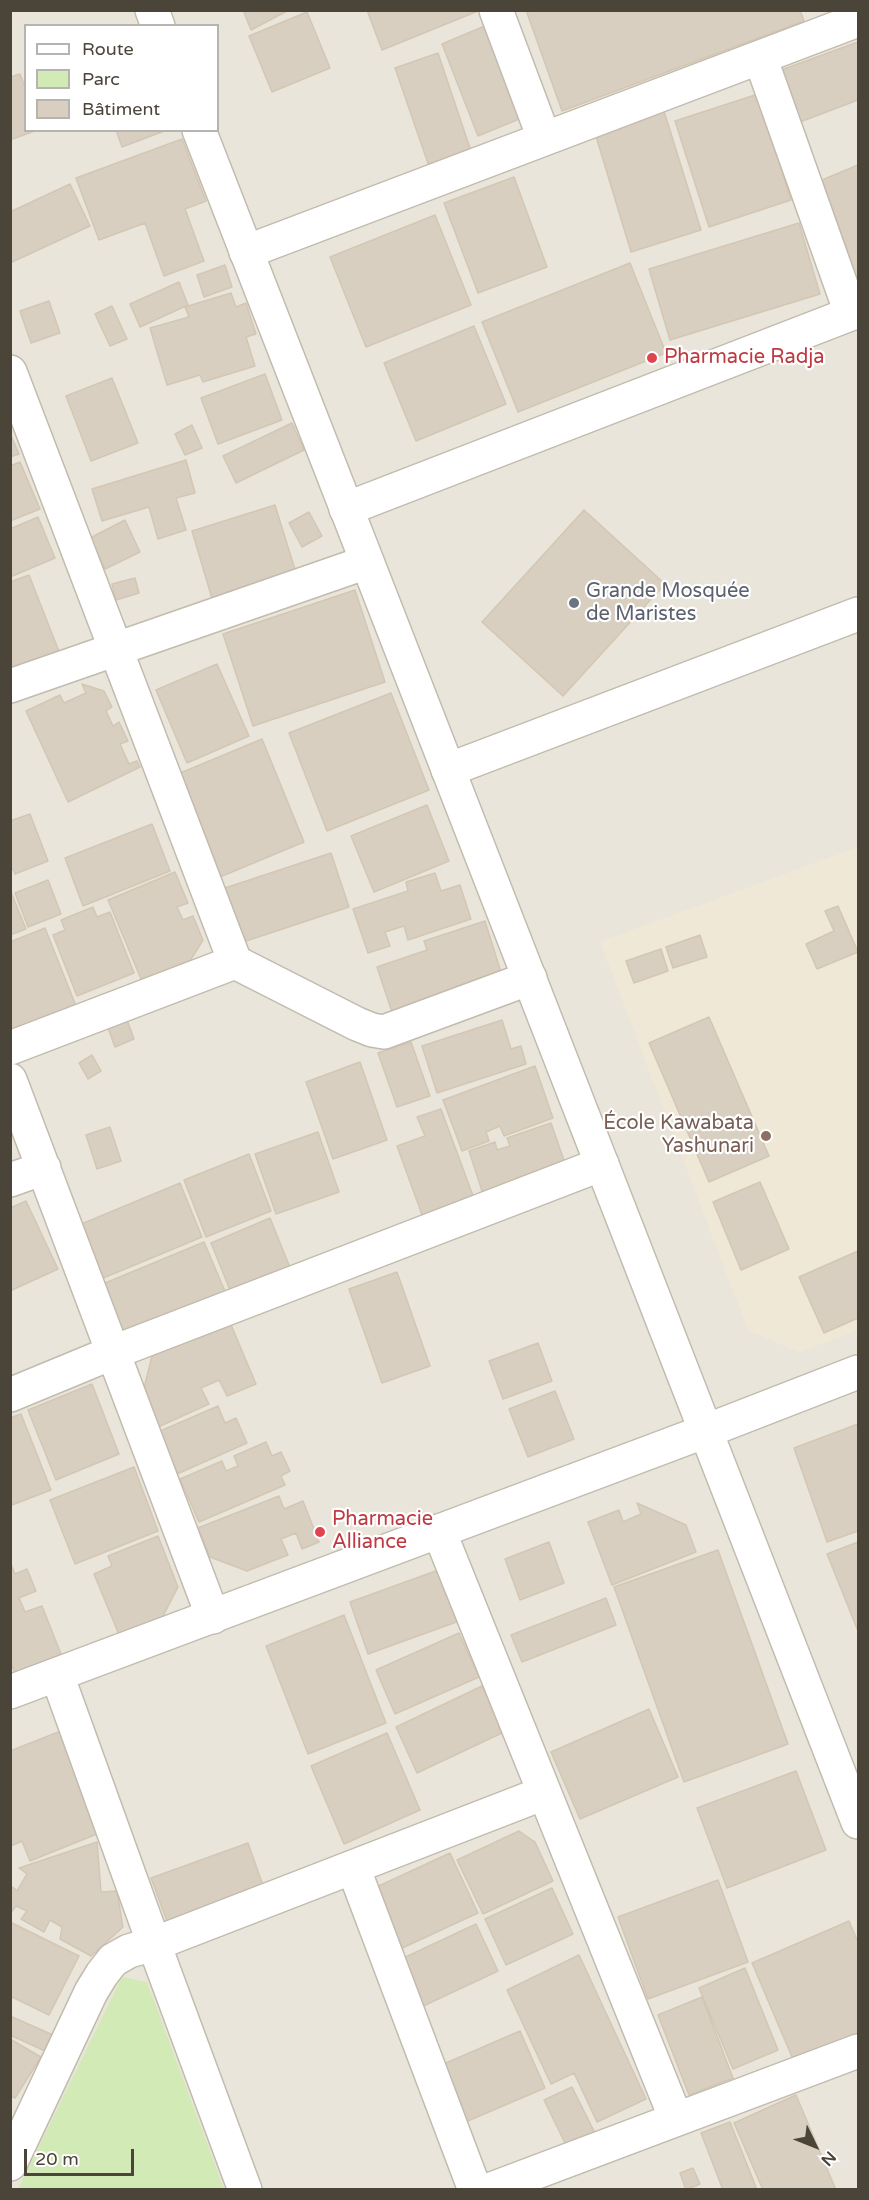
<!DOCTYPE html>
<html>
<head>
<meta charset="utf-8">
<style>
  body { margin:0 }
  #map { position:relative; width:869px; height:2200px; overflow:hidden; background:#f6f3ec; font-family:"Varela Round",sans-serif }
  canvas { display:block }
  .frame { position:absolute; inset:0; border:12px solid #4b4439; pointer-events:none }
  .legend { position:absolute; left:24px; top:24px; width:195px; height:108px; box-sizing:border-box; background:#fff; border:2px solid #b7b4b0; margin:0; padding:8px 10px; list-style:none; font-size:18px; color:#4b4439 }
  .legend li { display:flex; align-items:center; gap:12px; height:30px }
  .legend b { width:30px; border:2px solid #b7b4b0 }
  .north { position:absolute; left:785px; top:2116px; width:60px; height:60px; -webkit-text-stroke:4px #fff; paint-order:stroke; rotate:133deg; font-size:16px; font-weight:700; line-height:24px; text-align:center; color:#4b4439 }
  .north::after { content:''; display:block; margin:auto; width:21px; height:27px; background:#4b4439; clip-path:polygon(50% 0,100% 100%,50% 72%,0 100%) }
  .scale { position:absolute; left:24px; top:2149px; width:110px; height:27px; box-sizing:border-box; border:3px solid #4b4439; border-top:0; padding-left:8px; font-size:18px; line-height:21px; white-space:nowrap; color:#4b4439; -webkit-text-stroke:4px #fff; paint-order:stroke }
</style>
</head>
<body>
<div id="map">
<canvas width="869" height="2200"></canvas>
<div class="frame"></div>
<ul class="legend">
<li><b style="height:8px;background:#fff"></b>Route</li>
<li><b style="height:16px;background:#d2eab5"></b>Parc</li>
<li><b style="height:16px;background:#d8cfc1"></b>Bâtiment</li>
</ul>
<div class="north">N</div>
<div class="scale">20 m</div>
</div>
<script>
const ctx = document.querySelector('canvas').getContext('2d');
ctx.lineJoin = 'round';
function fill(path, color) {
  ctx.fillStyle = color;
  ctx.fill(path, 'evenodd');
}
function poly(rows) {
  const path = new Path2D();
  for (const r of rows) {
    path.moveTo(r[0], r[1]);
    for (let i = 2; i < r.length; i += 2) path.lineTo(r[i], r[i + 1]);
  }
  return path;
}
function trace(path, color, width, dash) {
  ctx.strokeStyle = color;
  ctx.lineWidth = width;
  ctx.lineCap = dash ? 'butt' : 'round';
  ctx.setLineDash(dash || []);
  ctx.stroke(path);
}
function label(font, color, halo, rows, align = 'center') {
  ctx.font = font + ' "Varela Round",sans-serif';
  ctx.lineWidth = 4.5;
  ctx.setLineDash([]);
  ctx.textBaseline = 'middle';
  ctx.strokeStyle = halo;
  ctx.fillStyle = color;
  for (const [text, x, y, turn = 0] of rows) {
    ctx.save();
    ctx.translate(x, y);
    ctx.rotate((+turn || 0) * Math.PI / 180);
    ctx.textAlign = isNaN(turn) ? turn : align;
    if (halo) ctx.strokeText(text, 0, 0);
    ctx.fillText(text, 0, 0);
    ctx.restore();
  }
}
fill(poly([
  [11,11,858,11,858,2189,11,2189],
  [26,26,218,26,218,130,26,130]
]), '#eae5da');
fill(poly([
  [858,847,858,1330,799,1352,748,1330,600,942]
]), '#efe8d6');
fill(poly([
  [122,1977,147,1982,224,2189,18,2189]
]), '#d2eab5');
const building = poly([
  [243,10,289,10,251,30,243,10],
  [367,10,478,10,478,11,382,50,367,10],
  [526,10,800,10,804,21,562,111,526,10],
  [307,12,330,68,272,92,249,36,307,12],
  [487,25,524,117,478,136,442,44,487,25],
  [858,42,858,100,800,122,781,70,858,42],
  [438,53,473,157,431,172,395,68,438,53],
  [20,74,26,89,26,130,37,130,10,140,10,77,20,74],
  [758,94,791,200,709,227,675,121,758,94],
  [664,111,701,230,631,252,595,133,664,111],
  [116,130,167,130,122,147,116,130],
  [182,139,206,201,185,209,204,261,164,276,145,223,99,240,76,178,182,139],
  [858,165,858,282,822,180,858,165],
  [514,177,547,267,478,293,444,203,514,177],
  [70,184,90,226,10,263,10,212,70,184],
  [435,215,471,305,366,347,330,257,435,215],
  [799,223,820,294,670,340,649,269,799,223],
  [630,263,666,353,518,412,482,322,630,263],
  [225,265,232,287,204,297,197,275,225,265],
  [179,282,188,305,140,327,130,304,179,282],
  [231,293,236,307,246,303,256,334,246,337,255,366,203,382,200,375,167,385,150,328,189,317,185,307,231,293],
  [49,301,60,333,31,343,20,311,49,301],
  [112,306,127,339,110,346,95,314,112,306],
  [474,326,506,404,416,441,384,363,474,326],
  [265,374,282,420,218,444,201,398,265,374],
  [112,378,138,443,91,461,66,396,112,378],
  [292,423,304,450,236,483,223,456,292,423],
  [192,425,202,448,185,455,175,434,192,425],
  [10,433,19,454,10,457,10,433],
  [186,460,195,493,176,498,186,530,158,539,149,507,102,521,92,489,186,460],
  [20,462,40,509,10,521,10,466,20,462],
  [275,505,297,576,213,602,192,531,275,505],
  [584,510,665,584,563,696,482,622,584,510],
  [309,512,322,536,302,547,289,523,309,512],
  [38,517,55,558,10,577,10,529,38,517],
  [125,520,140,552,105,569,90,538,125,520],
  [29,575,60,654,10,674,10,582,29,575],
  [135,578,139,593,116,600,112,584,135,578],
  [355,590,385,682,253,726,223,634,355,590],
  [217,664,249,736,187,763,156,690,217,664],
  [82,684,104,691,112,707,106,711,113,726,119,722,128,741,120,744,129,764,137,761,140,767,68,802,26,711,60,695,64,703,86,693,82,684],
  [391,693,429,790,327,831,289,733,391,693],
  [262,739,304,842,220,877,178,774,262,739],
  [427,805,449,861,374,892,351,836,427,805],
  [30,814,48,861,15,874,10,864,10,821,30,814],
  [152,824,170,871,83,906,65,858,152,824],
  [331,853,349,907,240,943,222,889,331,853],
  [175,872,188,903,177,907,183,920,193,916,203,940,185,969,144,986,108,900,175,872],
  [435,873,441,891,460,885,471,919,408,940,404,926,385,932,390,946,368,953,353,909,408,891,406,882,435,873],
  [48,880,61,914,28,927,15,893,48,880],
  [10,890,26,929,10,935,10,890],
  [838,906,858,952,817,969,806,944,834,931,825,911,838,906],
  [93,907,97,917,110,912,134,973,77,996,53,935,65,930,61,920,93,907],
  [485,921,505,985,395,1021,377,967,427,950,424,941,485,921],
  [45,928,78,1011,10,1037,10,942,45,928],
  [700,935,707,957,673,968,666,947,700,935],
  [661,949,668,971,634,983,626,961,661,949],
  [709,1017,769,1156,709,1182,649,1043,709,1017],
  [127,1020,134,1039,115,1047,108,1028,127,1020],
  [502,1020,511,1049,521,1046,526,1064,437,1093,422,1046,502,1020],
  [411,1042,430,1096,397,1107,378,1053,411,1042],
  [92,1055,101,1071,88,1079,79,1063,92,1055],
  [360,1062,387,1140,333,1159,306,1082,360,1062],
  [535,1066,553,1118,504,1136,500,1126,486,1132,489,1141,462,1151,443,1100,535,1066],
  [441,1109,476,1204,425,1223,397,1146,425,1136,417,1117,441,1109],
  [551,1123,566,1166,483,1194,469,1151,495,1142,497,1150,510,1146,507,1138,551,1123],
  [110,1127,121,1161,97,1169,86,1135,110,1127],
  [318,1132,339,1192,276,1214,255,1154,318,1132],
  [249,1154,271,1211,206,1237,184,1180,249,1154],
  [760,1182,789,1249,741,1270,713,1202,760,1182],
  [180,1183,202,1237,101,1279,79,1225,180,1183],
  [26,1201,58,1269,10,1291,10,1208,26,1201],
  [270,1218,291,1270,232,1295,211,1243,270,1218],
  [204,1242,227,1296,121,1341,98,1286,204,1242],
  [858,1251,858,1318,824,1333,799,1277,858,1251],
  [397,1272,430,1366,382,1383,349,1289,397,1272],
  [229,1320,256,1384,227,1396,219,1380,201,1388,209,1404,158,1427,143,1392,154,1348,229,1320],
  [538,1343,552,1381,503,1399,489,1361,538,1343],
  [92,1384,119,1454,56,1480,28,1410,92,1384],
  [555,1391,574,1439,528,1457,509,1409,555,1391],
  [218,1406,225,1423,236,1418,247,1443,177,1474,158,1432,218,1406],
  [21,1414,51,1490,12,1505,10,1501,10,1418,21,1414],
  [858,1424,858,1531,827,1542,794,1448,858,1424],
  [266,1442,272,1456,281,1452,290,1471,281,1476,285,1485,199,1522,180,1479,222,1461,226,1471,238,1466,234,1456,266,1442],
  [134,1467,158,1531,75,1564,50,1500,134,1467],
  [279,1496,284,1509,303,1501,319,1542,302,1549,296,1533,281,1539,288,1555,247,1571,210,1557,198,1528,279,1496],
  [637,1503,686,1525,696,1552,612,1585,588,1522,619,1510,623,1522,641,1514,637,1503],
  [158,1536,178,1587,161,1620,120,1637,94,1574,112,1566,108,1556,158,1536],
  [549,1542,564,1583,520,1600,505,1559,549,1542],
  [858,1542,858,1631,827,1554,858,1542],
  [718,1550,788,1744,684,1782,614,1587,718,1550],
  [10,1562,15,1574,27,1569,36,1591,19,1598,25,1612,42,1606,61,1654,15,1673,10,1662,10,1562],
  [444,1568,462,1620,368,1654,350,1602,444,1568],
  [606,1598,616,1625,522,1662,511,1635,606,1598],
  [344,1615,386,1723,308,1754,266,1646,344,1615],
  [459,1633,479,1677,395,1714,376,1670,459,1633],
  [482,1686,504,1732,417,1773,396,1727,482,1686],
  [649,1709,678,1777,580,1819,551,1752,649,1709],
  [61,1731,102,1832,30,1861,22,1841,11,1846,10,1751,61,1731],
  [387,1733,420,1810,344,1844,311,1766,387,1733],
  [796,1771,826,1850,727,1888,697,1808,796,1771],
  [519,1831,535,1842,553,1881,483,1914,457,1860,519,1831],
  [97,1842,101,1892,117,1891,123,1927,91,1956,60,1939,62,1927,50,1920,44,1932,21,1919,27,1911,16,1906,10,1914,10,1885,17,1891,27,1874,19,1868,97,1842],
  [248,1843,267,1897,171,1932,151,1878,248,1843],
  [450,1853,478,1913,398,1950,370,1890,450,1853],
  [718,1880,748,1962,648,1999,618,1917,718,1880],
  [552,1888,573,1934,506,1965,485,1919,552,1888],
  [849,1921,858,1942,858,2036,795,2064,752,1963,849,1921],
  [10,1922,79,1956,49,2015,10,1996,10,1922],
  [476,1924,498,1971,419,2008,397,1961,476,1924],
  [579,1955,646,2099,597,2122,574,2073,551,2084,507,1990,579,1955],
  [745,1968,778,2050,733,2069,699,1988,745,1968],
  [702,1997,733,2078,689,2095,658,2015,702,1997],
  [10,2016,53,2035,45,2051,10,2035,10,2016],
  [520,2031,545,2088,463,2123,439,2066,520,2031],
  [10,2039,41,2057,15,2098,10,2096,10,2039],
  [572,2087,595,2133,567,2147,544,2100,572,2087],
  [796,2095,836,2190,763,2190,734,2123,796,2095],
  [730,2122,756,2187,751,2190,723,2190,701,2133,730,2122],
  [693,2168,700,2184,686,2190,680,2173,693,2168]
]);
fill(building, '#d8cfc1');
trace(building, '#d3c7b4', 1.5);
const minor = poly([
  [496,10,544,138],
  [760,57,851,313],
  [246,252,858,20],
  [10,372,235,962,357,1024,372,1030,384,1032,530,978],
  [346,509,858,311],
  [10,686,367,562],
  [448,770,858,614],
  [10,1048,235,962],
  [10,1080,213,1617],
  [10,1180,44,1168],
  [10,1395,114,1352,602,1164],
  [706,1431,858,1372],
  [439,1531,676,2119],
  [57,1675,154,1944,245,2190],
  [353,1867,475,2190],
  [10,2164,91,1992,102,1974,113,1960,129,1951,154,1944,544,1793],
  [489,2190,858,2051]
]);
const tertiary = poly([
  [152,10,158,26],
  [199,130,858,1822],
  [10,1692,706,1431]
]);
trace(minor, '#c2bbae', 36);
trace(tertiary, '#c2bbae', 36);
trace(minor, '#fff', 33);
trace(tertiary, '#fff', 33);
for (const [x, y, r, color] of [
  [652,358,6,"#e0444e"],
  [574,603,6,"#6b7280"],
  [766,1136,6,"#8d6e63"],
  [320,1532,6,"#e0444e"]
]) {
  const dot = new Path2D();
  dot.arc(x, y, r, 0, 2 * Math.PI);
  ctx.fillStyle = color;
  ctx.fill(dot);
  trace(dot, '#fff', 2);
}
label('20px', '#be3a42', '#fff', [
  ["Pharmacie Radja",664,358],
  ["Pharmacie",332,1520],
  ["Alliance",332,1543]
], 'left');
label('20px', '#5b616d', '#fff', [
  ["Grande Mosquée",586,592],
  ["de Maristes",586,615]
], 'left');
label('20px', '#785e54', '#fff', [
  ["École Kawabata",754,1124],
  ["Yashunari",754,1147]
], 'right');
</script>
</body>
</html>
